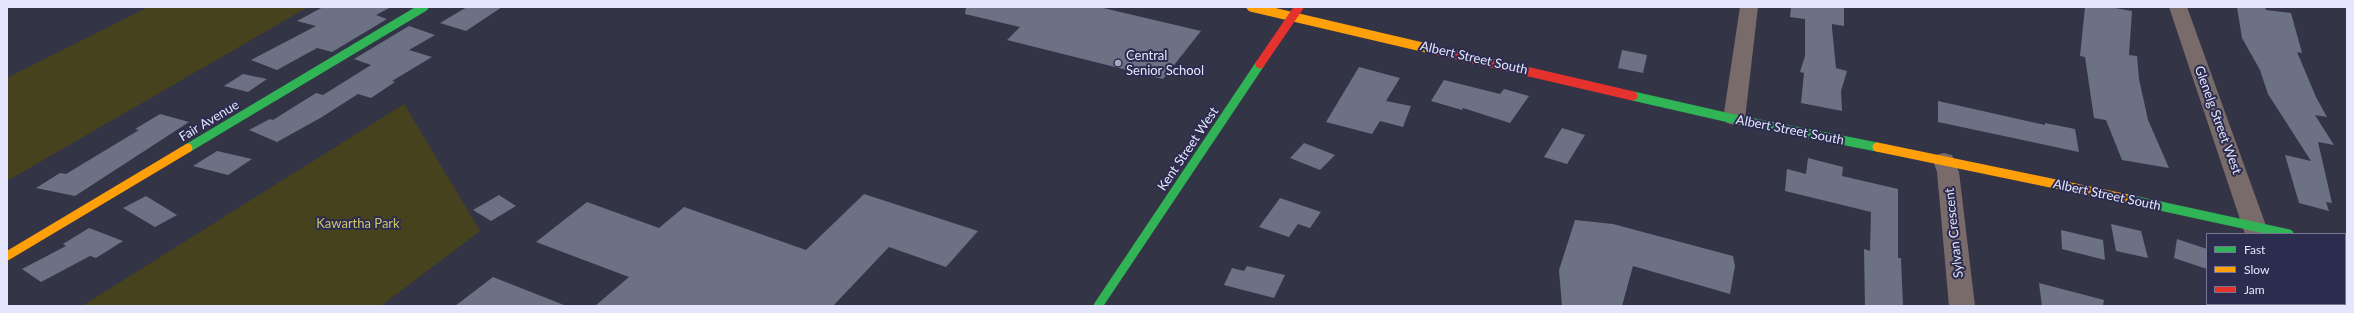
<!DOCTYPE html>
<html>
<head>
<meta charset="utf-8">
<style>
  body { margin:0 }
  #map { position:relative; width:2354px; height:313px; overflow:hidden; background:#343447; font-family:Lato,sans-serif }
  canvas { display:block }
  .frame { position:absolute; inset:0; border:8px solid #e5e6fd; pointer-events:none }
  .legend { position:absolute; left:2206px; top:233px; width:140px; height:72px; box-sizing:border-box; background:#2c2c4f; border:1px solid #767695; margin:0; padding:5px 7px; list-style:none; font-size:12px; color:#e5e6fd }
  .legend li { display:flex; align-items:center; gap:8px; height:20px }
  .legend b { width:20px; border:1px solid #767695 }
</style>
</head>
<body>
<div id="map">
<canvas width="2354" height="313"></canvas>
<div class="frame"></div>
<ul class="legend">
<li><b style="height:5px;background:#30b455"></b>Fast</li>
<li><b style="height:5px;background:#ff9f0a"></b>Slow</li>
<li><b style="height:5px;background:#e5322d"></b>Jam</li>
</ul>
</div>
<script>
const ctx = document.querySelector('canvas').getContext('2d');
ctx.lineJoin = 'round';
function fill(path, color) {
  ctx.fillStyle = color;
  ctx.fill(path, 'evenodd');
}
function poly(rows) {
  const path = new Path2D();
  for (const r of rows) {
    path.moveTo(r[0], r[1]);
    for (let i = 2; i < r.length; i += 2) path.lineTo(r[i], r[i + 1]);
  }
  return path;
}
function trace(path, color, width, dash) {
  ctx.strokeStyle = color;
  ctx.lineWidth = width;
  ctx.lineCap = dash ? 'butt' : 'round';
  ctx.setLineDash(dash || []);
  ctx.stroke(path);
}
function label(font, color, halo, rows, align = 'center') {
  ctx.font = font + ' Lato,sans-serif';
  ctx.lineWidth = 4;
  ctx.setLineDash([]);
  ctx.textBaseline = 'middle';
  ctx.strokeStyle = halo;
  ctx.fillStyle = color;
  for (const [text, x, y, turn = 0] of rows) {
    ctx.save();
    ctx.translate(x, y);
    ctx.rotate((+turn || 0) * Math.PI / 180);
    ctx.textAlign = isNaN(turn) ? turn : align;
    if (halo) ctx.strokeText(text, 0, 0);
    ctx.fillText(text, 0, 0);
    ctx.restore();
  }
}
fill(poly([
  [148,7,308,7,7,181,7,78],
  [404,104,480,231,381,306,82,306]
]), '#46421d');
fill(poly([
  [323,7,391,7,376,15,387,19,332,52,317,48,277,70,251,60,316,26,297,21],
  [467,7,502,7,466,31,440,23],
  [966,7,1099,7,1201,31,1163,79,1007,40,1020,27,965,14],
  [1791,7,1844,7,1844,26,1832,24,1832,28,1836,68,1847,71,1841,91,1842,111,1801,103,1804,73,1800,72,1805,56,1805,19,1790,17],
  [2085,7,2109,7,2132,11,2129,55,2137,56,2139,79,2148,120,2169,168,2122,160,2106,120,2094,118,2085,57,2080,56],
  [2237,7,2265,7,2266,10,2291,13,2302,53,2297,52,2316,97,2327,117,2315,115,2334,145,2318,142,2332,203,2326,202,2329,211,2299,203,2285,155,2311,161,2268,94,2260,70,2242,38],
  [409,26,435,35,409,50,432,57,392,81,395,82,371,98,358,94,322,117,277,142,249,130,270,119,273,120,316,93,323,95,371,65,354,59],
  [1622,50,1647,55,1643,73,1618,68],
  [1359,67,1400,78,1386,101,1411,106,1403,127,1380,121,1372,134,1326,122],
  [243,74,267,79,248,92,224,86],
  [1444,80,1500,94,1504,89,1529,96,1510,123,1463,108,1462,110,1431,101],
  [1938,101,2045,125,2045,123,2075,129,2079,152,1938,122],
  [160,114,189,122,75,196,36,188,60,173,66,174,139,130,135,129],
  [1562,128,1585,135,1567,164,1544,157],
  [1304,143,1317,148,1335,155,1320,170,1290,158],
  [217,151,252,159,228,175,193,166],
  [1808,158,1843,167,1842,176,1898,189,1898,258,1901,258,1903,306,1865,306,1864,249,1870,251,1871,212,1785,191,1787,169,1806,174],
  [864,194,978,231,946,267,889,247,833,306,595,306,629,277,536,242,587,202,659,228,684,207,806,250],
  [499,195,516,206,491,221,473,210],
  [146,196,177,215,155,227,123,208],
  [1280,198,1321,212,1310,228,1298,224,1289,237,1259,227],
  [1575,220,1613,224,1733,256,1735,266,1730,294,1633,266,1622,306,1562,306,1559,270],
  [2111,224,2141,231,2148,258,2116,251],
  [89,228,123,241,96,258,90,256,41,282,22,269,66,246,63,244],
  [2061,230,2103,240,2105,260,2062,249],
  [2177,239,2207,249,2207,269,2174,258],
  [1247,266,1285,275,1274,298,1224,285,1232,268,1244,271],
  [493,277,564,305,564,306,455,306],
  [2039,283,2104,300,2103,306,2042,306]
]), '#6c7184');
fill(poly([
  [1740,7,1758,7,1745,119,1741,123,1734,125,1727,123,1723,119,1740,7],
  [2169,7,2187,7,2269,234,2245,234,2169,7],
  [1944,153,1952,155,1959,172,1975,306,1949,306,1937,172,1933,160,1936,155,1944,153],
  [2345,239,2347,239,2347,255,2345,255,2345,239],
  [2266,304,2292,304,2293,306,2267,306,2266,304]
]), '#796b69');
trace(poly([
  [1633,96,1734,119,1877,147],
  [188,148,424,7],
  [2128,199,2289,234],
  [1098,306,1260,64]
]), '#30b455', 9);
trace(poly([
  [1251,7,1435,50],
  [1877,147,2128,199],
  [7,256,188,148]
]), '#ff9f0a', 9);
trace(poly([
  [1435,50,1633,96],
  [1260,64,1299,7]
]), '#e5322d', 9);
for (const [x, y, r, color] of [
  [1118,63,4,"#a7a8bd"]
]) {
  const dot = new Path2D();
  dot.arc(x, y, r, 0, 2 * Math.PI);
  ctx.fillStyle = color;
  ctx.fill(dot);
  trace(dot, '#2c2c4f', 1.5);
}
label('13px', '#e5e6fd', '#2c2c4f', [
  ["Central",1126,56],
  ["Senior School",1126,71]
], 'left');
label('13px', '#e5e6fd', '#2c2c4f', [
  ["Albert Street South",1474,58,13],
  ["Glenelg Street West",2218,120,70],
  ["Fair Avenue",209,121,-31],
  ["Albert Street South",1790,130,11],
  ["Kent Street West",1188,149,-56],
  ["Albert Street South",2107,195,12],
  ["Sylvan Crescent",1954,233,-96]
]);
label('13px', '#cec468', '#2c2c4f', [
  ["Kawartha Park",358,224]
]);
</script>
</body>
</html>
